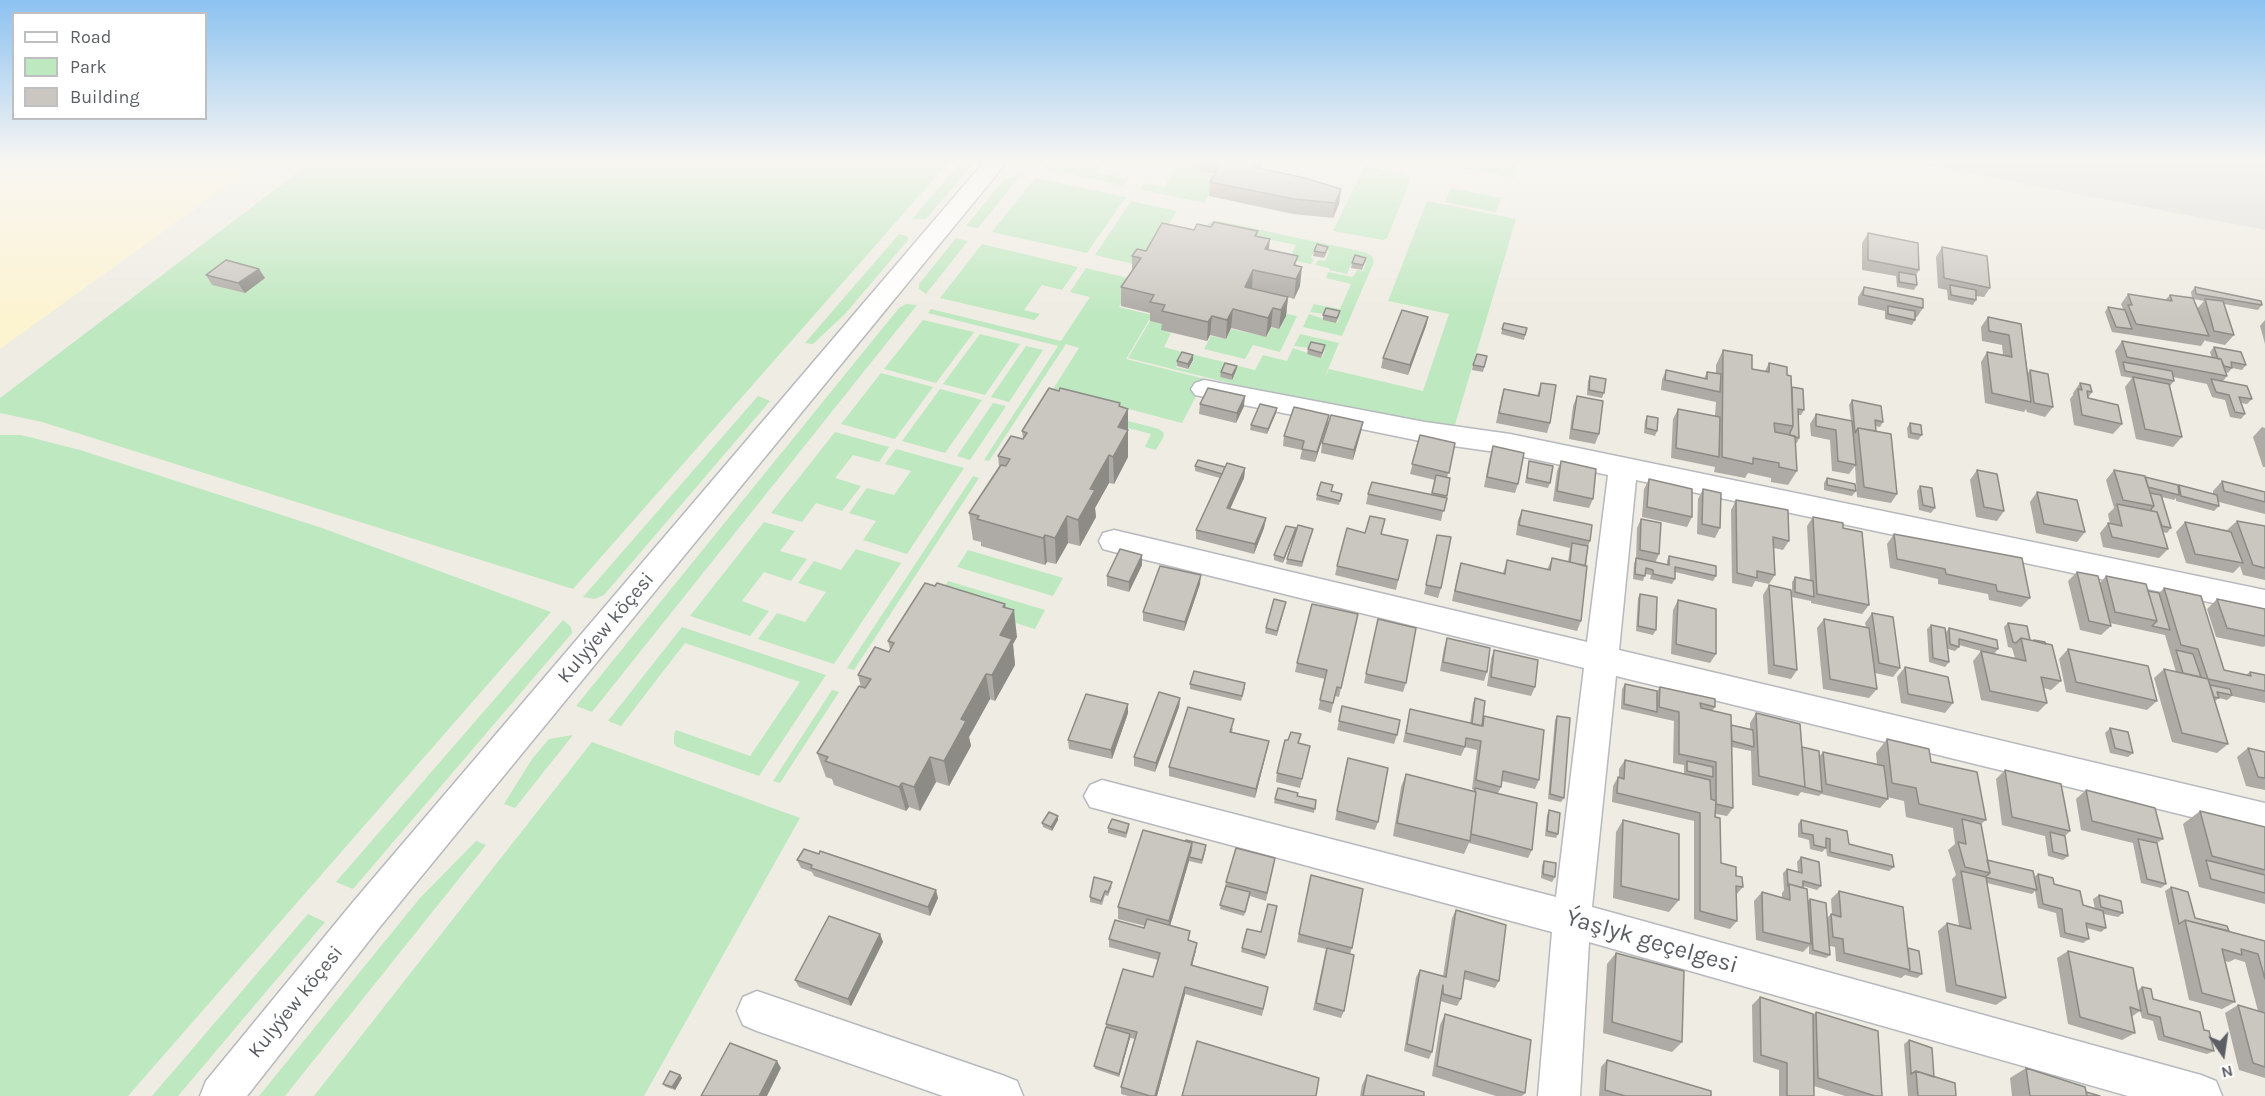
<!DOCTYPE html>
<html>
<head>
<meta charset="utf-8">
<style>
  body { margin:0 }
  #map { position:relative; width:2265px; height:1096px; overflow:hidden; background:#efece3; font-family:Karla,sans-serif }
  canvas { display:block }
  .legend { position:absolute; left:12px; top:12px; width:195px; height:108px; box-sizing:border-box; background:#fff; border:2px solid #bdbfc1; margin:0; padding:8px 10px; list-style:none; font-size:18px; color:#5b5f65 }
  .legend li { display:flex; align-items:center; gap:12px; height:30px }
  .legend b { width:30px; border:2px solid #bdbfc1 }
  .north { position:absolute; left:2193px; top:1024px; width:60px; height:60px; -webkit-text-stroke:4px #fff; paint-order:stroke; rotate:167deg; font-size:16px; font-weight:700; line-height:24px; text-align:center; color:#5b5f65 }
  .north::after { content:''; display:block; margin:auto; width:21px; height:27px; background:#5b5f65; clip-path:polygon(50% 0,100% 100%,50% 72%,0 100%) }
</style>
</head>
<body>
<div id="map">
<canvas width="2265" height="1096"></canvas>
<ul class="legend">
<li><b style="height:8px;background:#fff"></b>Road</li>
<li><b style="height:16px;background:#bee8bf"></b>Park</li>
<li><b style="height:16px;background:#cac6c0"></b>Building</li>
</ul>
<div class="north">N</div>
</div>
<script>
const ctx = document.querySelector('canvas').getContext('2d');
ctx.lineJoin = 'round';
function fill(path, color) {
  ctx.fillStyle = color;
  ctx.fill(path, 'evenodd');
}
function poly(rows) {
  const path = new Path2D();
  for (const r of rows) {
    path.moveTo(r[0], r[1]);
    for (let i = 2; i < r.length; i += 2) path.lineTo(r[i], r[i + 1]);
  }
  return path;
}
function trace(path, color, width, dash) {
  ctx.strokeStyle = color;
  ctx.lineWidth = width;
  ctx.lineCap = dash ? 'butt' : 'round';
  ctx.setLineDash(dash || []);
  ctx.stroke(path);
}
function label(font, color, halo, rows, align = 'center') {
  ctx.font = font + ' Karla,sans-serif';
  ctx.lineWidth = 4.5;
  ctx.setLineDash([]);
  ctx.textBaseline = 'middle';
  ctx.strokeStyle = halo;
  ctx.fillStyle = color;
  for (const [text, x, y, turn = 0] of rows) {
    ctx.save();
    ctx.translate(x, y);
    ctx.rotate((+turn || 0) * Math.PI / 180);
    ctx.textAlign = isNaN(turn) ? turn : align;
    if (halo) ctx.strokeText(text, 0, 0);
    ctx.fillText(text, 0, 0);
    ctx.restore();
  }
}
fill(poly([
  [1915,163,2265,163,2265,230]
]), '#dfded8');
fill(poly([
  [310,163,341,165,351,163,948,163,573,589,42,422,0,413,0,398],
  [960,163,974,163,926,219,912,219],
  [1045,163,1101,163,1095,172,1128,179,1124,186,1042,168],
  [1179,163,1202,163,1198,171,1220,176,1204,203,1139,189,1144,183,1164,187],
  [1456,163,1519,163,1514,178,1454,167],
  [1364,166,1405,174,1411,178,1387,238,1383,240,1333,231],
  [1021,175,978,228,966,226,1004,179],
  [1035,178,1126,197,1087,253,992,232],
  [1451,188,1501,198,1496,212,1445,202],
  [1131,201,1177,211,1142,266,1095,255],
  [1427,201,1516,219,1454,428,1314,404,1128,358,1150,321,1165,325,1162,330,1171,333,1164,347,1189,354,1186,358,1182,357,1176,367,1188,370,1194,360,1189,358,1191,354,1232,364,1229,368,1225,367,1220,377,1232,380,1237,371,1232,369,1234,365,1255,370,1263,355,1287,361,1293,348,1322,358,1325,350,1294,346,1300,334,1339,343,1324,379,1329,369,1423,391,1449,314,1388,301],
  [1212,221,1219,221,1364,252,1372,256,1374,262,1342,336,1303,327,1309,314,1337,323,1340,316,1310,312,1314,304,1340,309,1351,284,1326,278,1328,272,1353,277,1357,270,1363,271,1366,263,1353,260,1347,274,1329,270,1329,268,1315,265,1318,260,1325,261,1329,251,1315,248,1311,258,1314,259,1311,264,1289,260,1296,245,1230,231,1197,242,1208,224],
  [899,234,907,236,908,240,845,314,813,344,805,343],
  [956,238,968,241,926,294,919,289,919,284],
  [982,244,1078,267,1062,290,1042,285,1024,310,1040,314,1034,320,940,298],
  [1086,268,1136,280,1119,307,1152,315,1126,359,1205,379,1182,423,1053,389,1079,348,1066,344,989,461,984,460,1058,346,928,313,931,309,1061,341,1090,297,1070,292],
  [906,304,917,305,592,712,576,706,899,308],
  [1287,314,1297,316,1280,352,1253,345,1245,359,1204,349,1211,336,1226,339,1231,329,1267,337,1271,328,1279,329],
  [923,320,974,332,936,383,884,369],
  [980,334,1020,344,985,395,943,384],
  [1026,346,1043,350,1009,402,991,397],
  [881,373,933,387,895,439,841,424],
  [940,389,982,400,945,453,902,441],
  [758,396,770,401,604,595,594,599,583,597],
  [993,403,1006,406,970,460,957,456],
  [1059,403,1159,429,1163,432,1164,436,1156,450,1145,447,1151,434,1056,409],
  [835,432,889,447,879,462,853,455,835,478,861,486,842,511,816,503,802,522,771,513],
  [0,435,21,435,80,450,322,528,551,612,128,1096,0,1096],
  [896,449,964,468,907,554,863,540,876,521,849,513,867,488,894,495,911,471,885,464],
  [973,476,979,478,854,670,847,668],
  [764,522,795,531,780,551,807,559,791,581,764,572,742,601,769,611,750,636,690,616],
  [856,549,901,563,834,664,758,639,777,613,805,622,826,592,798,583,814,561,841,570],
  [968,550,1063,578,1053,596,957,567],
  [948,581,1045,610,1035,629,937,599],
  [563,620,571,627,572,633,353,889,336,882],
  [682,627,826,675,759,776,677,747,674,744,674,734,676,730,750,756,800,682,685,643,621,726,608,721],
  [832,690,839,692,780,783,773,781],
  [573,735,515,808,504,804,532,759,549,739],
  [592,742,800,818,644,1096,314,1096],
  [476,841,486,845,285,1096,259,1096,420,898],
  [308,914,325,922,178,1096,152,1096]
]), '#bee8bf');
fill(poly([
  [0,163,258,163,0,349]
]), '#fcf3d1');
const minor = poly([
  [983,163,1006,163,379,928,247,1096,200,1096,206,1081,353,902,983,163],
  [1204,380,1425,422,1510,434,2265,590,2265,614,1636,480,1619,650,2265,803,2265,835,1616,676,1592,907,2201,1075,2216,1081,2222,1096,2128,1096,1589,942,1580,1096,1538,1096,1552,932,1090,807,1084,796,1090,785,1102,780,1556,897,1584,668,1114,552,1103,549,1099,541,1103,533,1114,530,1587,642,1608,475,1510,454,1425,442,1195,395,1191,389,1195,383,1204,380],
  [757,991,1002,1075,1017,1081,1023,1096,943,1096,757,1031,743,1025,737,1011,743,997,757,991]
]);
trace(minor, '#b6b9be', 3);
fill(minor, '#fff');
fill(poly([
  [1200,163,1262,163,1260,168,1341,189,1339,204,1333,218,1293,214,1209,196,1210,182,1215,174,1199,171],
  [1194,230,1257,237,1269,250,1297,265,1300,286,1294,299,1288,297,1286,316,1279,329,1271,327,1266,337,1231,328,1226,339,1210,335,1207,341,1161,330,1162,324,1150,321,1150,313,1121,306,1121,287,1132,271,1132,256],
  [1868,233,1919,270,1916,275,1917,285,1914,290,1897,287,1896,276,1862,270,1862,243],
  [1942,247,1990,288,1984,297,1976,296,1976,300,1973,305,1948,300,1947,290,1938,288,1936,257],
  [1314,251,1327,252,1324,258,1313,256],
  [1366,258,1362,270,1351,268,1352,263],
  [259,269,265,278,245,293,212,285,206,275],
  [1864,287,1923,308,1917,317,1915,317,1915,320,1912,325,1885,319,1885,311,1858,305,1858,297],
  [2195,287,2262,305,2258,310,2224,304,2234,335,2225,345,2206,341,2205,340,2201,346,2112,332,2105,312,2108,307,2123,309,2121,304,2128,294,2165,300,2170,295,2192,298,2191,292],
  [2193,299,2204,301,2197,309],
  [1323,315,1339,316,1336,323,1323,320],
  [1428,317,1426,326,1408,375,1381,368,1383,358],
  [1988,317,2021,324,2028,373,2030,370,2053,407,2045,417,2027,412,2026,409,2024,412,1985,403,1981,362,1987,352,2003,355,2002,345,1982,341,1981,327],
  [2265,320,2265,344,2260,326],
  [1504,323,1527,328,1524,340,1501,334],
  [2122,341,2212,358,2210,352,2214,347,2246,365,2242,370,2232,368,2228,373,2226,372,2227,376,2223,381,2252,399,2247,404,2241,403,2245,414,2241,419,2230,417,2225,400,2212,397,2207,384,2173,377,2174,381,2170,386,2169,386,2182,437,2173,447,2136,439,2125,387,2132,378,2121,376,2115,351],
  [1308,349,1324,350,1321,358,1307,354],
  [1723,350,1752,369,1765,371,1769,363,1787,375,1792,387,1804,410,1801,415,1798,415,1799,438,1797,443,1795,443,1797,471,1788,485,1771,482,1771,478,1748,473,1745,478,1714,472,1715,467,1671,458,1673,419,1678,409,1715,416,1716,402,1661,390,1662,380,1666,370,1704,379,1707,372,1716,373,1716,365],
  [1193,355,1193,360,1188,369,1177,366,1177,361],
  [1487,356,1483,372,1472,370,1473,365],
  [1237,366,1236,371,1232,380,1220,377,1221,372],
  [1590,376,1604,393,1602,398,1587,395,1588,381],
  [1541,383,1550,423,1547,433,1496,423,1501,399,1504,389,1537,396],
  [2080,383,2092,392,2088,398,2122,424,2113,434,2074,425,2070,399,2073,395,2073,393],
  [1577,396,1599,434,1595,444,1569,439,1573,406],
  [1852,400,1883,422,1880,427,1875,426,1876,431,1897,494,1891,503,1857,497,1855,466,1849,474,1832,471,1830,440,1811,436,1810,424,1816,414,1851,421,1849,405],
  [1200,404,1244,406,1236,423,1199,414],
  [1120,407,1128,409,1128,457,1114,484,1109,483,1095,508,1096,517,1080,546,1068,543,1056,564,1047,562,1045,565,981,546,981,542,973,540,969,513,999,466,998,456,1023,439,1022,431],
  [1276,413,1267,434,1250,430,1251,425],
  [1647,416,1657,431,1655,436,1644,433,1645,421],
  [1363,422,1353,460,1321,453,1322,443],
  [1910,423,1922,435,1918,440,1908,438,1907,428],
  [1327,425,1315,462,1300,459,1302,450,1283,446,1284,436],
  [2262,427,2265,428,2265,467,2263,467,2253,437],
  [1420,435,1455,443,1447,478,1450,478,1441,521,1366,504,1368,494,1431,495,1435,480,1410,474],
  [1493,446,1518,484,1515,493,1484,487,1490,456],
  [1529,461,1550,483,1548,488,1525,483],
  [1561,461,1593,499,1589,508,1553,501,1557,471],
  [1195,466,1245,468,1244,478,1230,509,1266,518,1264,528,1254,554,1196,539,1196,530,1220,478,1195,471],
  [1977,470,2004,511,1997,521,1976,517,1970,480],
  [2114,470,2145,477,2178,487,2179,485,2213,494,2213,491,2222,481,2265,492,2265,514,2219,502,2219,506,2214,511,2176,501,2176,498,2174,500,2162,497,2171,528,2167,533,2163,532,2168,549,2159,558,2103,547,2100,533,2108,523,2110,524,2108,514,2114,508,2106,480],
  [1827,478,1856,491,1852,496,1824,490,1824,483],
  [1649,479,1692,517,1687,527,1642,517,1644,489],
  [1920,486,1935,508,1931,513,1919,510,1917,491],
  [1703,489,1720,528,1715,538,1697,534,1698,499],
  [1331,491,1342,494,1339,505,1316,500,1317,495],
  [2037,492,2085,532,2077,542,2036,533,2030,502],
  [1736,500,1789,541,1783,550,1774,548,1775,575,1769,584,1755,581,1752,587,1732,583,1731,510],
  [1522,510,1590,541,1588,546,1581,621,1577,631,1452,601,1458,573,1461,563,1503,573,1507,560,1547,570,1552,558,1568,562,1570,548,1516,535,1518,520],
  [1813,517,1843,528,1869,605,1862,614,1811,603,1811,601,1792,597,1792,582,1795,577,1810,580,1807,526],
  [1641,519,1659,554,1655,563,1667,565,1667,561,1669,556,1716,576,1713,581,1675,572,1675,579,1672,584,1650,579,1651,575,1645,574,1643,581,1633,579,1634,563,1636,560,1637,528],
  [2237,521,2265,526,2265,580,2243,575,2240,566,2233,573,2186,563,2176,532,2185,522,2227,530],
  [1296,528,1283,563,1274,560,1274,555],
  [1313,529,1302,567,1286,564,1287,559],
  [1365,533,1381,534,1408,540,1396,590,1335,575,1337,566],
  [1894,534,2030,598,2021,607,1989,600,1988,594,1938,584,1938,579,1890,568,1887,544],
  [1437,535,1441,588,1438,598,1424,594],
  [1142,565,1129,592,1107,586,1107,576],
  [2077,572,2100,583,2106,576,2148,591,2159,593,2164,588,2224,670,2246,675,2250,672,2265,675,2265,703,2232,696,2227,700,2219,698,2215,701,2228,744,2217,753,2172,742,2154,678,2164,669,2176,672,2165,635,2110,623,2111,626,2101,635,2080,630,2068,581],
  [1200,584,1184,631,1143,621,1143,612],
  [1769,585,1797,670,1791,679,1768,674,1763,595],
  [1640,594,1656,630,1653,635,1636,631,1638,598],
  [2217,599,2265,609,2265,646,2263,647,2216,637,2207,609],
  [1678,600,1716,654,1710,663,1671,654,1673,610],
  [1285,607,1277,636,1265,633,1266,628],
  [1006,608,1017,637,1013,644,1015,665,995,701,990,699,969,737,971,746,949,786,936,782,920,811,909,807,906,811,834,785,832,779,826,777,817,753,861,687,858,675,889,652,890,649,888,641],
  [1872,613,1900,668,1893,677,1875,673,1877,689,1869,698,1823,689,1817,628,1824,619,1866,627,1865,623],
  [1358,614,1339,697,1335,696,1331,713,1318,709,1325,679,1295,672,1297,663],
  [1378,619,1406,683,1403,692,1364,683],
  [2008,623,2030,640,2032,641,2034,640,2061,681,2051,690,2044,688,2047,703,2038,712,1981,700,1973,661,1981,651,1988,653,1959,645,1959,647,1955,651,1948,649,1949,662,1945,667,1929,662,1927,629,1931,625,1946,632,1949,628,1998,649,1994,654,2015,658,2012,648,2008,647,2004,627],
  [1447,638,1487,672,1484,681,1440,671,1444,648],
  [2068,649,2157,701,2147,710,2066,692,2059,659],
  [1494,650,1535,687,1531,696,1487,686,1491,659],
  [1905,667,1953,703,1945,713,1901,703,1897,677],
  [1190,684,1245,688,1241,701,1190,689],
  [1625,684,1657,691,1660,687,1715,707,1712,711,1731,725,1750,729,1750,723,1756,713,1802,747,1819,757,1823,752,1877,764,1876,753,1887,739,1931,762,1986,820,1981,824,1987,860,2034,877,2038,874,2054,884,2083,905,2095,909,2093,899,2099,895,2123,913,2118,917,2104,914,2106,928,2101,932,2087,928,2089,939,2083,943,2060,937,2056,913,2038,908,2035,891,2032,894,1987,883,2006,998,1996,1005,1946,992,1938,931,1947,923,1959,926,1952,879,1956,875,1948,850,1955,844,1953,828,1906,817,1904,801,1887,797,1888,799,1880,808,1821,794,1819,796,1801,792,1798,796,1752,785,1751,751,1732,747,1733,808,1727,816,1716,814,1721,863,1736,876,1743,887,1736,895,1737,921,1730,929,1694,919,1694,821,1612,802,1613,786,1618,777,1619,777,1619,769,1625,760,1684,774,1684,765,1673,763,1674,721,1621,709,1622,689],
  [1180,698,1179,707,1155,772,1134,766,1134,757],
  [1475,698,1482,721,1484,716,1539,780,1535,789,1502,781,1501,787,1498,793,1532,850,1528,858,1469,843,1464,854,1393,836,1401,787,1406,774,1474,791,1474,790,1472,789,1477,750,1465,747,1461,756,1403,742,1410,709,1470,723,1473,703],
  [1342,706,1397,735,1394,744,1337,730],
  [1128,713,1112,759,1069,749,1068,740],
  [1557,716,1564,798,1561,802,1548,799,1555,720],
  [1233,728,1232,732,1269,741,1267,750,1255,798,1169,776,1169,767],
  [2110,728,2133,753,2128,757,2110,753,2105,733],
  [1288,740,1310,746,1300,788,1276,782,1277,773],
  [2248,748,2265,752,2265,790,2246,786,2237,757],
  [1346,767,1378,822,1375,830,1335,820],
  [2005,770,2070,831,2065,836,2068,856,2063,860,2048,856,2045,836,2002,825,1996,779],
  [2086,790,2163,839,2157,843,2166,884,2161,888,2141,883,2133,843,2081,830,2076,799],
  [1297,796,1316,800,1314,813,1274,803,1275,799],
  [1549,810,1558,834,1556,838,1545,836,1547,815],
  [2200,811,2265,827,2265,904,2199,887,2183,824],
  [1058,816,1058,820,1052,831,1043,827,1042,823],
  [1623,820,1679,900,1669,912,1613,898,1616,832],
  [1801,820,1849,844,1894,867,1889,871,1827,856,1826,848,1822,852,1810,849,1809,840,1798,837,1798,824],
  [1129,824,1129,828,1126,838,1108,833,1108,828],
  [1143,830,1206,849,1202,864,1189,861,1170,926,1189,940,1196,950,1192,966,1268,987,1262,1016,1185,994,1157,1096,1128,1096,1121,1094,1121,1087,1135,1039,1130,1038,1119,1077,1095,1069,1094,1066,1106,1027,1106,1024,1153,977,1158,960,1109,947,1109,939,1144,928,1145,926,1118,919,1118,907],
  [1801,857,1821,886,1817,890,1803,886,1808,901,1810,899,1827,918,1831,914,1832,914,1831,899,1839,891,1908,948,1922,974,1917,978,1905,975,1901,978,1836,961,1835,947,1830,946,1830,955,1826,958,1809,954,1809,946,1803,952,1756,940,1754,901,1762,892,1782,898,1782,893,1784,890,1783,873,1787,869,1798,872,1797,862],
  [1275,858,1266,901,1250,896,1244,916,1220,909,1226,882],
  [797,860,938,898,930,916,814,876,812,872,801,868],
  [1544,861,1555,877,1552,882,1541,878,1542,865],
  [1311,875,1352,948,1350,954,1344,1011,1341,1018,1313,1010,1326,949,1297,942],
  [1112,886,1108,896,1105,895,1102,905,1090,902,1090,897],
  [2171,887,2195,918,2229,931,2265,941,2265,1078,2239,1070,2225,1013,2238,1005,2258,1011,2245,962,2235,959,2229,962,2225,961,2235,1002,2222,1009,2189,1000,2165,891],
  [1277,906,1265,959,1241,952,1247,929,1261,932],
  [1456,910,1499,981,1495,988,1464,979,1461,999,1457,1006,1440,1001,1432,1052,1429,1059,1404,1051,1416,977,1420,970,1443,976,1452,918],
  [880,934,883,942,851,1006,799,987,795,980],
  [2068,951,2137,991,2142,987,2153,999,2204,1030,2214,1051,2207,1054,2158,1040,2153,1021,2142,1018,2140,1011,2131,1017,2135,1033,2122,1040,2068,1024,2057,958],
  [1616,953,1682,1042,1672,1052,1603,1033,1607,964],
  [1760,997,1813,1015,1816,1012,1882,1096,1845,1096,1814,1086,1814,1096,1779,1096,1779,1070,1753,1062,1752,1005],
  [1445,1014,1525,1093,1522,1096,1496,1096,1432,1076,1440,1025],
  [1909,1040,1934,1077,1956,1096,1908,1096,1904,1044],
  [1607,1060,1711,1096,1599,1096,1601,1067],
  [2026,1068,2086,1092,2100,1096,2012,1096,2010,1078],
  [680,1075,682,1078,675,1090,666,1087,663,1084],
  [1367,1075,1424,1096,1360,1096,1362,1085]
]), '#aeaaa5');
fill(poly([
  [1256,163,1262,163,1252,181,1253,167],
  [1341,189,1339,204,1333,218,1335,203],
  [1270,239,1268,258,1265,249],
  [1302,267,1300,286,1294,299,1296,279],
  [259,269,265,278,245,293,238,283],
  [1253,270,1252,289,1245,287],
  [1288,297,1286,316,1279,329,1281,310],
  [1273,308,1271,327,1266,337,1268,318],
  [1233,309,1231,328,1226,339,1227,320],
  [1212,316,1210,335,1207,341,1208,322],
  [1428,317,1426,326,1408,375,1410,365],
  [1193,355,1193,360,1188,369,1188,364],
  [1237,366,1236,371,1232,380,1232,375],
  [1245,396,1244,406,1236,423,1237,413],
  [1120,403,1120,422,1128,409,1128,457,1114,484,1113,457,1119,406],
  [1277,408,1276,413,1267,434,1268,429],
  [1329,415,1327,425,1315,462,1317,452],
  [1363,422,1361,432,1353,460,1354,450],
  [1109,455,1109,483,1095,508,1096,517,1080,546,1078,520,1090,489],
  [1245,468,1244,478,1226,518,1227,508],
  [1067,516,1068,543,1056,564,1055,538],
  [1266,518,1264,528,1254,554,1255,544],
  [1296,528,1295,533,1283,563,1284,558],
  [1045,535,1047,562,1045,565,1043,538],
  [1142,555,1142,565,1129,592,1129,582],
  [1201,575,1200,584,1184,631,1185,622],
  [1005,604,1008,622,1014,610,1017,637,1013,644,1015,665,995,701,992,675,1000,635,1003,607],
  [986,674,990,699,969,737,971,746,949,786,944,761,961,719],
  [1180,698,1179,707,1155,772,1156,763],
  [1128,704,1128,713,1112,759,1111,750],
  [1269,741,1267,750,1255,798,1256,789],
  [930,757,936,782,920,811,914,787],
  [902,783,909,807,906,811,899,787],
  [1058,816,1058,820,1052,831,1051,827],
  [1192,843,1190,857,1189,857,1189,861,1168,933,1169,921],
  [936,890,938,898,930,916,928,907],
  [880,934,883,942,851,1006,848,999],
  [1197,943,1196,950,1190,973,1191,965],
  [1185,987,1185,994,1157,1096,1155,1096],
  [1130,1034,1130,1038,1119,1077,1119,1074],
  [777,1061,781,1068,767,1096,759,1096],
  [680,1075,682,1078,675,1090,672,1087]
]), '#8d8b86');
const building = poly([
  [1221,163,1256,163,1253,167,1305,178,1341,189,1335,203,1294,199,1210,182,1221,163],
  [1214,222,1258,231,1255,236,1270,239,1265,249,1298,256,1294,265,1302,267,1296,279,1253,270,1245,287,1288,297,1281,310,1273,308,1268,318,1233,309,1227,320,1212,316,1208,322,1162,311,1165,305,1150,302,1154,295,1121,287,1141,258,1132,256,1137,249,1146,251,1162,223,1194,230,1197,224,1211,227,1214,222],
  [1868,233,1918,243,1919,270,1868,260,1868,233],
  [1317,244,1328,247,1325,253,1314,251,1317,244],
  [1942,247,1987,256,1990,288,1944,278,1942,247],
  [1355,255,1366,258,1363,265,1352,263,1355,255],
  [226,260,259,269,238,283,206,275,226,260],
  [1899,272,1916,275,1917,285,1899,282,1899,272],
  [1950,285,1976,290,1976,300,1951,295,1950,285],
  [1864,287,1923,299,1923,308,1863,295,1864,287],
  [2195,287,2261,301,2262,305,2196,294,2195,287],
  [2128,294,2172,301,2170,295,2193,298,2209,336,2136,324,2128,305,2132,305,2128,294],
  [2205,299,2223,301,2234,335,2214,331,2205,299],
  [1888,306,1915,311,1915,320,1888,314,1888,306],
  [2108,307,2125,310,2132,329,2116,327,2108,307],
  [1326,308,1340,311,1337,318,1323,315,1326,308],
  [1402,310,1428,317,1410,365,1383,358,1402,310],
  [1988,317,2021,324,2031,402,1992,393,1987,352,2012,357,2009,335,1989,331,1988,317],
  [1504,323,1527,328,1525,335,1502,329,1504,323],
  [2122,341,2221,359,2227,376,2127,357,2122,341],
  [1311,342,1325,345,1322,353,1308,349,1311,342],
  [2214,347,2241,352,2246,365,2231,362,2232,368,2224,366,2221,359,2218,359,2214,347],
  [1723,350,1752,355,1752,369,1769,372,1769,363,1787,367,1787,375,1791,376,1793,426,1774,423,1775,432,1795,436,1797,471,1779,467,1779,463,1753,458,1753,464,1722,457,1723,350],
  [1182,352,1193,355,1188,364,1177,361,1182,352],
  [1477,354,1487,356,1484,367,1473,365,1477,354],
  [2123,362,2172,371,2174,381,2125,371,2123,362],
  [1225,363,1237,366,1232,375,1221,372,1225,363],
  [1666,370,1707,379,1707,372,1721,374,1720,392,1665,380,1666,370],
  [2030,370,2048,374,2053,407,2034,403,2030,370],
  [1590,376,1606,379,1604,393,1589,390,1590,376],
  [2133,377,2169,384,2182,437,2145,429,2133,377],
  [2211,379,2247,386,2252,399,2239,397,2245,414,2235,412,2229,395,2216,392,2211,379],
  [1541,383,1556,385,1550,423,1499,413,1504,389,1539,396,1541,383],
  [2080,383,2090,385,2092,392,2087,391,2088,398,2118,405,2122,424,2082,415,2078,389,2082,390,2080,383],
  [1792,387,1803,389,1804,410,1798,409,1799,438,1789,435,1793,426,1792,387],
  [1049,388,1059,391,1060,388,1120,403,1119,406,1128,409,1118,427,1128,430,1113,457,1109,455,1090,489,1095,490,1078,520,1067,516,1055,538,1045,535,1043,538,977,519,979,516,969,513,1001,465,1006,466,1010,459,998,456,1011,436,1023,439,1027,433,1022,431,1049,388],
  [1208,388,1245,396,1237,413,1200,404,1208,388],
  [1577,396,1603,401,1599,434,1572,429,1577,396],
  [1852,400,1881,406,1883,422,1875,420,1876,431,1858,428,1855,433,1852,400],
  [1260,404,1277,408,1268,429,1251,425,1260,404],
  [1294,407,1329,415,1317,452,1302,449,1304,441,1284,436,1294,407],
  [1678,409,1720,417,1719,457,1676,448,1678,409],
  [1816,414,1852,421,1856,465,1838,461,1836,430,1816,426,1816,414],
  [1331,415,1363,422,1354,450,1322,443,1331,415],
  [1647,416,1658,418,1657,431,1646,428,1647,416],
  [1910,423,1921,425,1922,435,1911,433,1910,423],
  [1858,428,1891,434,1897,494,1864,487,1858,428],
  [1420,435,1455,443,1449,473,1412,464,1420,435],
  [1493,446,1524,453,1518,484,1487,477,1493,446],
  [1198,460,1225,467,1222,474,1195,466,1198,460],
  [1529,461,1553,466,1550,483,1527,478,1529,461],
  [1561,461,1596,469,1593,499,1557,491,1561,461],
  [1227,463,1245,468,1227,508,1266,518,1255,544,1196,530,1227,463],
  [1977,470,1997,474,2004,511,1984,507,1977,470],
  [2114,470,2145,476,2154,506,2123,500,2114,470],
  [1436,475,1450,478,1447,496,1432,493,1436,475],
  [2145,477,2178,485,2179,495,2148,487,2145,477],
  [1827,478,1855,484,1856,491,1827,485,1827,478],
  [1649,479,1692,489,1692,517,1647,507,1649,479],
  [2222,481,2265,492,2265,502,2224,491,2222,481],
  [1321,482,1333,485,1331,491,1342,494,1340,501,1317,495,1321,482],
  [1372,482,1447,498,1444,511,1368,494,1372,482],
  [2179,485,2217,495,2219,506,2181,496,2179,485],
  [1920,486,1932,488,1935,508,1923,505,1920,486],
  [1703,489,1721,493,1720,528,1702,524,1703,489],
  [2037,492,2077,500,2085,532,2044,524,2037,492],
  [2150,493,2161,495,2171,528,2162,526,2157,512,2152,511,2151,509,2154,506,2150,493],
  [1736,500,1788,510,1789,541,1773,537,1775,575,1757,571,1757,578,1737,573,1736,500],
  [2117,504,2157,512,2168,549,2112,537,2108,523,2122,526,2117,504],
  [1522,510,1592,525,1590,541,1519,525,1522,510],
  [1370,516,1385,519,1381,534,1408,540,1398,580,1337,566,1347,528,1365,533,1370,516],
  [1813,517,1843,523,1843,528,1862,532,1869,605,1817,594,1813,517],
  [1641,519,1661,523,1659,554,1640,550,1641,519],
  [2237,521,2265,526,2265,568,2253,565,2237,521],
  [2185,522,2231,532,2243,563,2195,554,2185,522],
  [1298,525,1313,529,1302,562,1287,559,1298,525],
  [1286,526,1296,528,1284,558,1274,555,1286,526],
  [1894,534,2022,558,2030,598,1997,591,1996,585,1946,574,1945,569,1897,559,1894,534],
  [1437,535,1451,537,1441,588,1426,585,1437,535],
  [1572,543,1588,546,1585,566,1570,562,1572,543],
  [1120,549,1142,555,1129,582,1107,576,1120,549],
  [1669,556,1716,566,1716,576,1675,567,1675,579,1653,574,1653,570,1646,568,1645,576,1635,574,1636,558,1669,565,1669,556],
  [1552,558,1587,566,1581,621,1455,591,1461,563,1505,574,1507,560,1550,570,1552,558],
  [1160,566,1201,575,1185,622,1143,612,1160,566],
  [2077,572,2098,576,2111,626,2089,621,2077,572],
  [2106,576,2146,584,2157,621,2115,612,2106,576],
  [1795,577,1813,581,1814,597,1795,592,1795,577],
  [925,583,935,586,937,583,1005,604,1003,607,1014,610,1000,635,1012,639,992,675,986,674,961,719,966,721,944,761,930,757,914,787,902,783,899,787,825,761,828,757,817,753,859,686,865,688,871,679,858,675,875,647,889,652,894,643,888,641,925,583],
  [1769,585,1791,590,1797,670,1774,665,1769,585],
  [2164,588,2201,596,2224,670,2251,676,2250,672,2265,675,2265,691,2208,679,2228,744,2182,733,2164,669,2208,679,2198,649,2181,645,2164,588],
  [2148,591,2159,593,2170,630,2152,626,2157,621,2148,591],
  [1640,594,1657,597,1656,630,1638,626,1640,594],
  [1274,599,1286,602,1277,631,1266,628,1274,599],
  [2217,599,2265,609,2265,636,2227,628,2217,599],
  [1678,600,1716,609,1716,654,1676,644,1678,600],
  [1312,604,1358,614,1341,688,1337,687,1333,703,1320,700,1327,670,1297,663,1312,604],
  [1872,613,1893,617,1900,668,1879,663,1872,613],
  [1378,619,1416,628,1406,683,1366,674,1378,619],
  [1824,619,1869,628,1877,689,1830,679,1824,619],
  [2008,623,2027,626,2030,640,2021,638,2016,643,2013,642,2008,623],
  [1931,625,1945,628,1949,662,1933,658,1931,625],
  [1949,628,1997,640,1998,649,1959,639,1959,647,1950,644,1949,628],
  [1447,638,1490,648,1487,672,1443,662,1447,638],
  [2021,638,2052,645,2061,681,2041,677,2047,703,1990,691,1981,651,2026,661,2021,638],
  [2034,640,2045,642,2046,644,2034,641,2034,640],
  [2068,649,2148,666,2157,701,2076,682,2068,649],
  [1494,650,1538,660,1535,687,1491,677,1494,650],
  [2176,650,2193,654,2201,677,2183,673,2176,650],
  [1905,667,1948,677,1953,703,1908,694,1905,667],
  [1194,671,1245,683,1242,696,1190,684,1194,671],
  [1625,684,1657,691,1657,712,1624,704,1625,684],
  [2210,685,2230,689,2232,695,2217,692,2219,698,2214,697,2210,685],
  [1660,687,1715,699,1715,707,1700,703,1701,708,1731,715,1733,808,1716,804,1716,762,1679,754,1679,712,1659,707,1660,687],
  [1159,692,1180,698,1156,763,1134,757,1159,692],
  [1086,694,1128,704,1111,750,1068,740,1086,694],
  [1475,698,1485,701,1482,726,1472,724,1475,698],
  [1342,706,1400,720,1397,735,1339,721,1342,706],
  [1188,707,1234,719,1230,732,1269,741,1256,789,1169,767,1188,707],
  [1410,709,1483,726,1484,716,1544,730,1539,780,1503,771,1501,787,1476,780,1481,741,1466,738,1465,747,1406,733,1410,709],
  [1756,713,1800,724,1805,787,1759,776,1756,713],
  [1557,716,1570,718,1564,798,1550,794,1557,716],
  [1731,725,1753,730,1754,747,1732,741,1731,725],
  [2110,728,2128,732,2133,753,2115,748,2110,728],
  [1291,732,1301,734,1298,743,1310,746,1302,779,1277,773,1285,740,1288,740,1291,732],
  [1887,739,1929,749,1931,762,1977,772,1986,820,1919,804,1916,788,1892,783,1887,739],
  [1802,747,1819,751,1822,792,1804,787,1805,787,1802,747],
  [2248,748,2265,752,2265,778,2258,777,2248,748],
  [1823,752,1884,766,1888,799,1826,784,1823,752],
  [1348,758,1388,768,1378,822,1337,811,1348,758],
  [1625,760,1710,780,1711,799,1716,801,1715,817,1720,818,1721,863,1736,867,1736,876,1742,877,1743,887,1736,886,1737,921,1700,911,1700,813,1617,793,1618,777,1624,779,1625,760],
  [1687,761,1713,767,1713,777,1687,771,1687,761],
  [2005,770,2061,784,2070,831,2012,817,2005,770],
  [1406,774,1476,792,1470,841,1397,823,1406,774],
  [1278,788,1298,793,1297,796,1316,800,1315,809,1275,799,1278,788],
  [1475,788,1537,803,1532,850,1471,834,1476,792,1475,791,1475,788],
  [2086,790,2155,808,2163,839,2092,821,2086,790],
  [1549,810,1560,813,1558,834,1547,831,1549,810],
  [2200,811,2265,827,2265,870,2212,856,2200,811],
  [1049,812,1058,816,1051,827,1042,823,1049,812],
  [1112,819,1129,824,1126,833,1108,828,1112,819],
  [1962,819,1981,824,1990,873,1965,867,1958,842,1966,844,1962,819],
  [1623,820,1679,834,1679,900,1621,886,1623,820],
  [1801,820,1847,831,1849,844,1892,855,1894,867,1830,852,1830,839,1826,838,1826,848,1814,845,1813,835,1802,833,1801,820],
  [1143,830,1192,843,1169,921,1118,907,1143,830],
  [2050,832,2065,836,2068,856,2053,852,2050,832],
  [2138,839,2157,843,2166,884,2147,879,2138,839],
  [1186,840,1206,845,1202,860,1189,857,1191,851,1192,843,1185,841,1186,840],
  [1236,848,1275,858,1267,893,1226,882,1236,848],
  [804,849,819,854,820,851,936,890,928,907,811,868,812,865,797,860,804,849],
  [1801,857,1819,862,1821,886,1803,881,1803,888,1789,884,1788,886,1787,869,1802,873,1801,857],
  [1987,860,2033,871,2037,890,1985,877,1990,873,1987,860],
  [2206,860,2265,875,2265,893,2211,879,2206,860],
  [1544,861,1556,863,1555,877,1543,874,1544,861],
  [1961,871,1986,877,2006,998,1956,985,1947,923,1971,929,1961,871],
  [2038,874,2053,878,2054,884,2080,891,2083,905,2103,911,2106,928,2086,923,2089,939,2065,933,2062,909,2043,904,2038,874],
  [1311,875,1363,889,1352,948,1299,934,1311,875],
  [1094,877,1112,882,1108,892,1105,891,1101,901,1090,897,1094,877],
  [1789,884,1807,889,1811,944,1763,932,1762,892,1790,900,1789,884],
  [1226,886,1250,892,1245,912,1220,905,1226,886],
  [2171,887,2188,892,2195,918,2227,926,2229,931,2185,920,2179,924,2171,887],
  [1839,891,1903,907,1910,970,1844,953,1843,939,1833,937,1831,914,1841,917,1839,891],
  [2099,895,2121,901,2123,913,2101,907,2099,895],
  [1810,899,1826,903,1830,955,1813,950,1810,899],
  [1268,904,1277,906,1266,955,1242,948,1247,929,1261,932,1268,904],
  [1456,910,1506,925,1499,981,1465,971,1461,999,1443,994,1443,985,1432,1052,1407,1044,1420,970,1446,977,1456,910],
  [829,916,880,934,848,999,795,980,829,916],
  [1147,919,1190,931,1188,940,1197,943,1191,965,1268,987,1263,1009,1185,987,1155,1096,1150,1096,1121,1087,1137,1032,1106,1024,1123,969,1153,977,1160,953,1109,939,1115,920,1144,928,1147,919],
  [2185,920,2265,941,2265,979,2258,954,2241,949,2242,955,2222,949,2235,1002,2202,993,2185,920],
  [1327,948,1354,955,1344,1011,1316,1003,1327,948],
  [1908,948,1919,951,1922,974,1909,971,1910,970,1908,948],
  [2068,951,2133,968,2141,1011,2130,1007,2135,1033,2080,1017,2068,951],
  [1616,953,1684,971,1682,1042,1612,1022,1616,953],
  [2142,987,2151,989,2153,999,2200,1012,2204,1030,2209,1031,2214,1051,2164,1036,2160,1017,2148,1014,2142,987],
  [1760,997,1813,1014,1814,1096,1787,1096,1787,1063,1761,1055,1760,997],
  [2238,1005,2265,1013,2265,1067,2253,1063,2238,1005],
  [1816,1012,1878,1031,1882,1096,1875,1096,1818,1078,1816,1012],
  [1445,1014,1531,1040,1525,1093,1437,1066,1445,1014],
  [1106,1027,1130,1034,1119,1074,1094,1066,1106,1027],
  [1909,1040,1932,1048,1934,1077,1916,1071,1911,1074,1909,1040],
  [1197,1041,1319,1078,1316,1096,1182,1096,1197,1041],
  [730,1043,777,1061,759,1096,701,1096,730,1043],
  [1607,1060,1711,1091,1711,1096,1625,1096,1605,1090,1607,1060],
  [2026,1068,2085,1087,2087,1096,2030,1096,2026,1068],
  [670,1071,680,1075,672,1087,663,1084,670,1071],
  [1916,1071,1955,1083,1956,1096,1918,1096,1916,1071],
  [1367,1075,1424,1092,1424,1096,1363,1096,1367,1075],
  [2086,1092,2100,1096,2087,1096,2086,1092]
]);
fill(building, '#cac6c0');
trace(building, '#8d8b86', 1.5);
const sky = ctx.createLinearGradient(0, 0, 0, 317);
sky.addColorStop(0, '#8cc2f1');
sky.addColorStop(0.51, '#f8f6f2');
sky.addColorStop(1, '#f8f6f200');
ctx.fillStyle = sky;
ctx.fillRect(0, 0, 2265, 317);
label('20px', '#5b5f65', '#fff', [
  ["Kulyýew köçesi",606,628,-50],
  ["Kulyýew köçesi",296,1002,-51]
]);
label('24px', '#5b5f65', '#fff', [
  ["Ýaşlyk geçelgesi",1652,942,16]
]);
</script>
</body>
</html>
